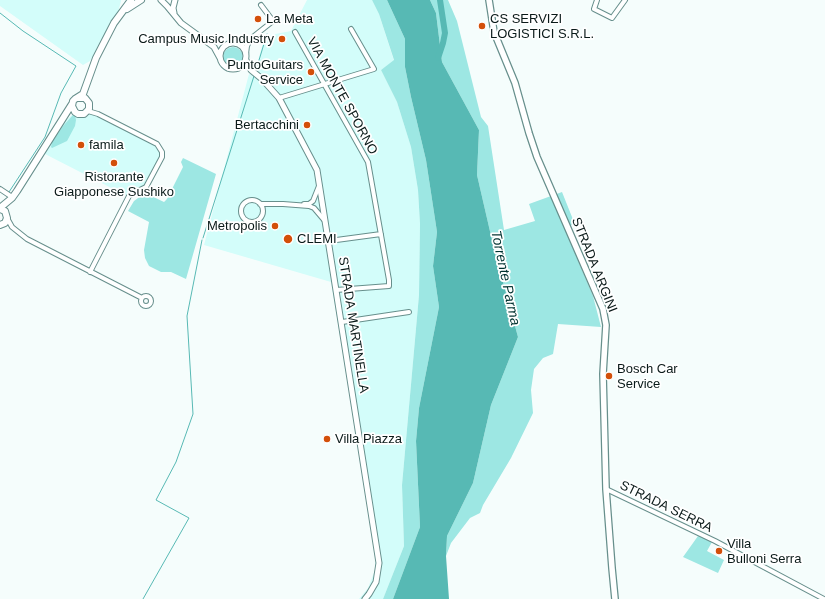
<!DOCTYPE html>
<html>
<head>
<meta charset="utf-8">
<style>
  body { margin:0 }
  canvas { display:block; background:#f5fdfc }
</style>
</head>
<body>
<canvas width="825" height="599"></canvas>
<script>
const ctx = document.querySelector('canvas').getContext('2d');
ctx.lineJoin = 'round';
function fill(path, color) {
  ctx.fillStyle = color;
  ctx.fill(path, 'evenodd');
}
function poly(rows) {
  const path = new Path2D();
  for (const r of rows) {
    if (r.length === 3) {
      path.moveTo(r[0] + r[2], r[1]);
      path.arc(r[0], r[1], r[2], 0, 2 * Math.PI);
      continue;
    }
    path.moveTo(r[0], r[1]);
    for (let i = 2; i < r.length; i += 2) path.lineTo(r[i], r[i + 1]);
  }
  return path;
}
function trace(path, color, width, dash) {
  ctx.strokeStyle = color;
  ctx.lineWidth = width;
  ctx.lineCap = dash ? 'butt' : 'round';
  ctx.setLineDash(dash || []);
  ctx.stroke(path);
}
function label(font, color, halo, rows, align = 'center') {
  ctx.font = font + ' Helvetica,sans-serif';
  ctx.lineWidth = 3.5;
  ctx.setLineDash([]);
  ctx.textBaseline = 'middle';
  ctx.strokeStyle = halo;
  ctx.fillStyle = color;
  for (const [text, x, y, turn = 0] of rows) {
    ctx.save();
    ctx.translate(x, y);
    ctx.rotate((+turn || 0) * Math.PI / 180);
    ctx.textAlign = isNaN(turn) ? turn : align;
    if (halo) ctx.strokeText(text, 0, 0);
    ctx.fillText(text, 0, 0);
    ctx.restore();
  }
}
fill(poly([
  [0,0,121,0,121,1,117,16,90,61,83,65,0,6],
  [307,0,372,0,379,14,394,61,381,70,397,102,411,147,418,190,420,224,419,295,402,485,404,546,383,599,359,599,368,588,375,570,376,551,331,282,204,245,249,74,254,75,265,36,291,31],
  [93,113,155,146,160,151,160,157,147,184,141,189,132,192,127,196,45,154,61,125,73,114]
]), '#d3fdfa');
fill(poly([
  [372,0,387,0,405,39,405,67,411,97,426,160,437,232,433,266,439,307,419,408,416,441,420,527,393,599,383,599,404,546,402,485,419,295,420,224,418,190,411,147,397,102,381,70,394,60,379,14],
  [430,0,448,0,457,21,481,117,488,126,504,230,535,221,529,204,562,192,574,222,566,232,593,296,601,327,558,324,553,354,543,358,534,369,531,390,533,413,511,458,483,505,480,513,470,518,451,543,446,556,447,536,473,483,491,405,518,337,495,253,477,175,479,130,442,62,436,13],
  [233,57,10],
  [73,115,75,115,76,120,75,126,67,141,52,148,51,147,52,142,63,126],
  [183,158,216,174,186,279,171,272,161,272,149,266,145,258,144,250,149,222,128,211,134,201,145,193,164,202,167,199,183,167,181,162],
  [698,536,712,542,707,551,724,560,718,573,683,557]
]), '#9de7e3');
fill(poly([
  [387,0,430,0,436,13,442,62,479,130,477,175,495,253,518,337,491,405,473,483,447,536,446,556,449,599,393,599,420,527,416,441,419,408,439,307,433,266,437,232,426,160,411,97,405,67,405,39]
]), '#57b9b4');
trace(poly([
  [0,13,23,31,76,66,61,93,45,137,9,192],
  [256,70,267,34],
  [203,238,254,76],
  [143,599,189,518,156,500,176,462,193,414,187,316,202,240]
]), '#57b9b4', 1);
trace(poly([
  [438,58,443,43,445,33,440,0]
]), '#57b9b4', 6);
const minor = poly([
  [597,0,594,9,612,18,625,0],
  [295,32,368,162,389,280,389,286,336,290],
  [237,44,244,44,273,21,261,5],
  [246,54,247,46,250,40],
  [279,98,374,69,351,29],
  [88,111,98,114,157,144,162,152,162,157,146,187,132,194,129,196,90,272],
  [0,189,12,197],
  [252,211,11],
  [260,204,283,204,309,206,314,208,325,221],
  [304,204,309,204,313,201,319,186],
  [7,218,12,227,27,239,142,298],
  [329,241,381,234],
  [146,301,5],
  [342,322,409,312],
  [606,489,715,541,824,599]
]);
const tertiary = poly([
  [161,0,167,6,181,23,214,47,220,58],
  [174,13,173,8,175,0],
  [233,56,13],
  [246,60,251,70,262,79,279,98,317,170,379,563,376,582,369,594,365,599]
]);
const secondary = poly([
  [489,0,494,32,515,83,529,133,537,157,603,309,606,325,603,374,606,489,612,568,615,599]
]);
const primary = poly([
  [127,9,141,0],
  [78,98,85,98,89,103,89,109,84,114,78,114,75,112,72,106,73,101,75,99,83,94,96,58,114,23,131,0],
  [0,208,12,198,17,191,72,104],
  [0,209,5,211,7,218,5,223,0,225]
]);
trace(minor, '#678f8c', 6);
trace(tertiary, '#678f8c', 7);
trace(secondary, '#678f8c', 8);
trace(primary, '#678f8c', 8);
trace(minor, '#fff', 4);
trace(tertiary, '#fff', 5);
trace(secondary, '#fff', 5.5);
trace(primary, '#fff', 6);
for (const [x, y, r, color] of [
  [258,19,4,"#d34f0a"],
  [482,26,4,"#d34f0a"],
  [282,39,4,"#d34f0a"],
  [311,72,4,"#d34f0a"],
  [307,125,4,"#d34f0a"],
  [81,145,4,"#d34f0a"],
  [114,163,4,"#d34f0a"],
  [275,226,4,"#d34f0a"],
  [288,239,5,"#d34f0a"],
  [609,376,4,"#d34f0a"],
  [327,439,4,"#d34f0a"],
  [719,551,4,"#d34f0a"]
]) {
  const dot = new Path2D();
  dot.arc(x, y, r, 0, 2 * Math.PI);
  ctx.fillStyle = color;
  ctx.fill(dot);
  trace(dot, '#fff', 1.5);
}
label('13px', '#0a1a19', '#fff', [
  ["La Meta",266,19],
  ["CS SERVIZI",490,19],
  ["LOGISTICI S.R.L.",490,34],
  ["Campus Music Industry",274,39,"right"],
  ["PuntoGuitars",303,65,"right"],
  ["Service",303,80,"right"],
  ["Bertacchini",299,125,"right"],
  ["famila",89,145],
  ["Ristorante",114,177,"center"],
  ["Giapponese Sushiko",114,192,"center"],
  ["Metropolis",267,226,"right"],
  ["CLEMI",297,239],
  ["Bosch Car",617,369],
  ["Service",617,384],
  ["Villa Piazza",335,439],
  ["Villa",727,544],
  ["Bulloni Serra",727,559]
], 'left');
label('13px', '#0a1a19', '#fff', [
  ["VIA MONTE SPORNO",342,96,61],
  ["STRADA ARGINI",594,265,68],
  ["STRADA MARTINELLA",353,325,81],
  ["STRADA SERRA",666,507,26]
]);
label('italic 14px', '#003230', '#fff', [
  ["Torrente Parma",505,278,78]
]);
</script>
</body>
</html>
